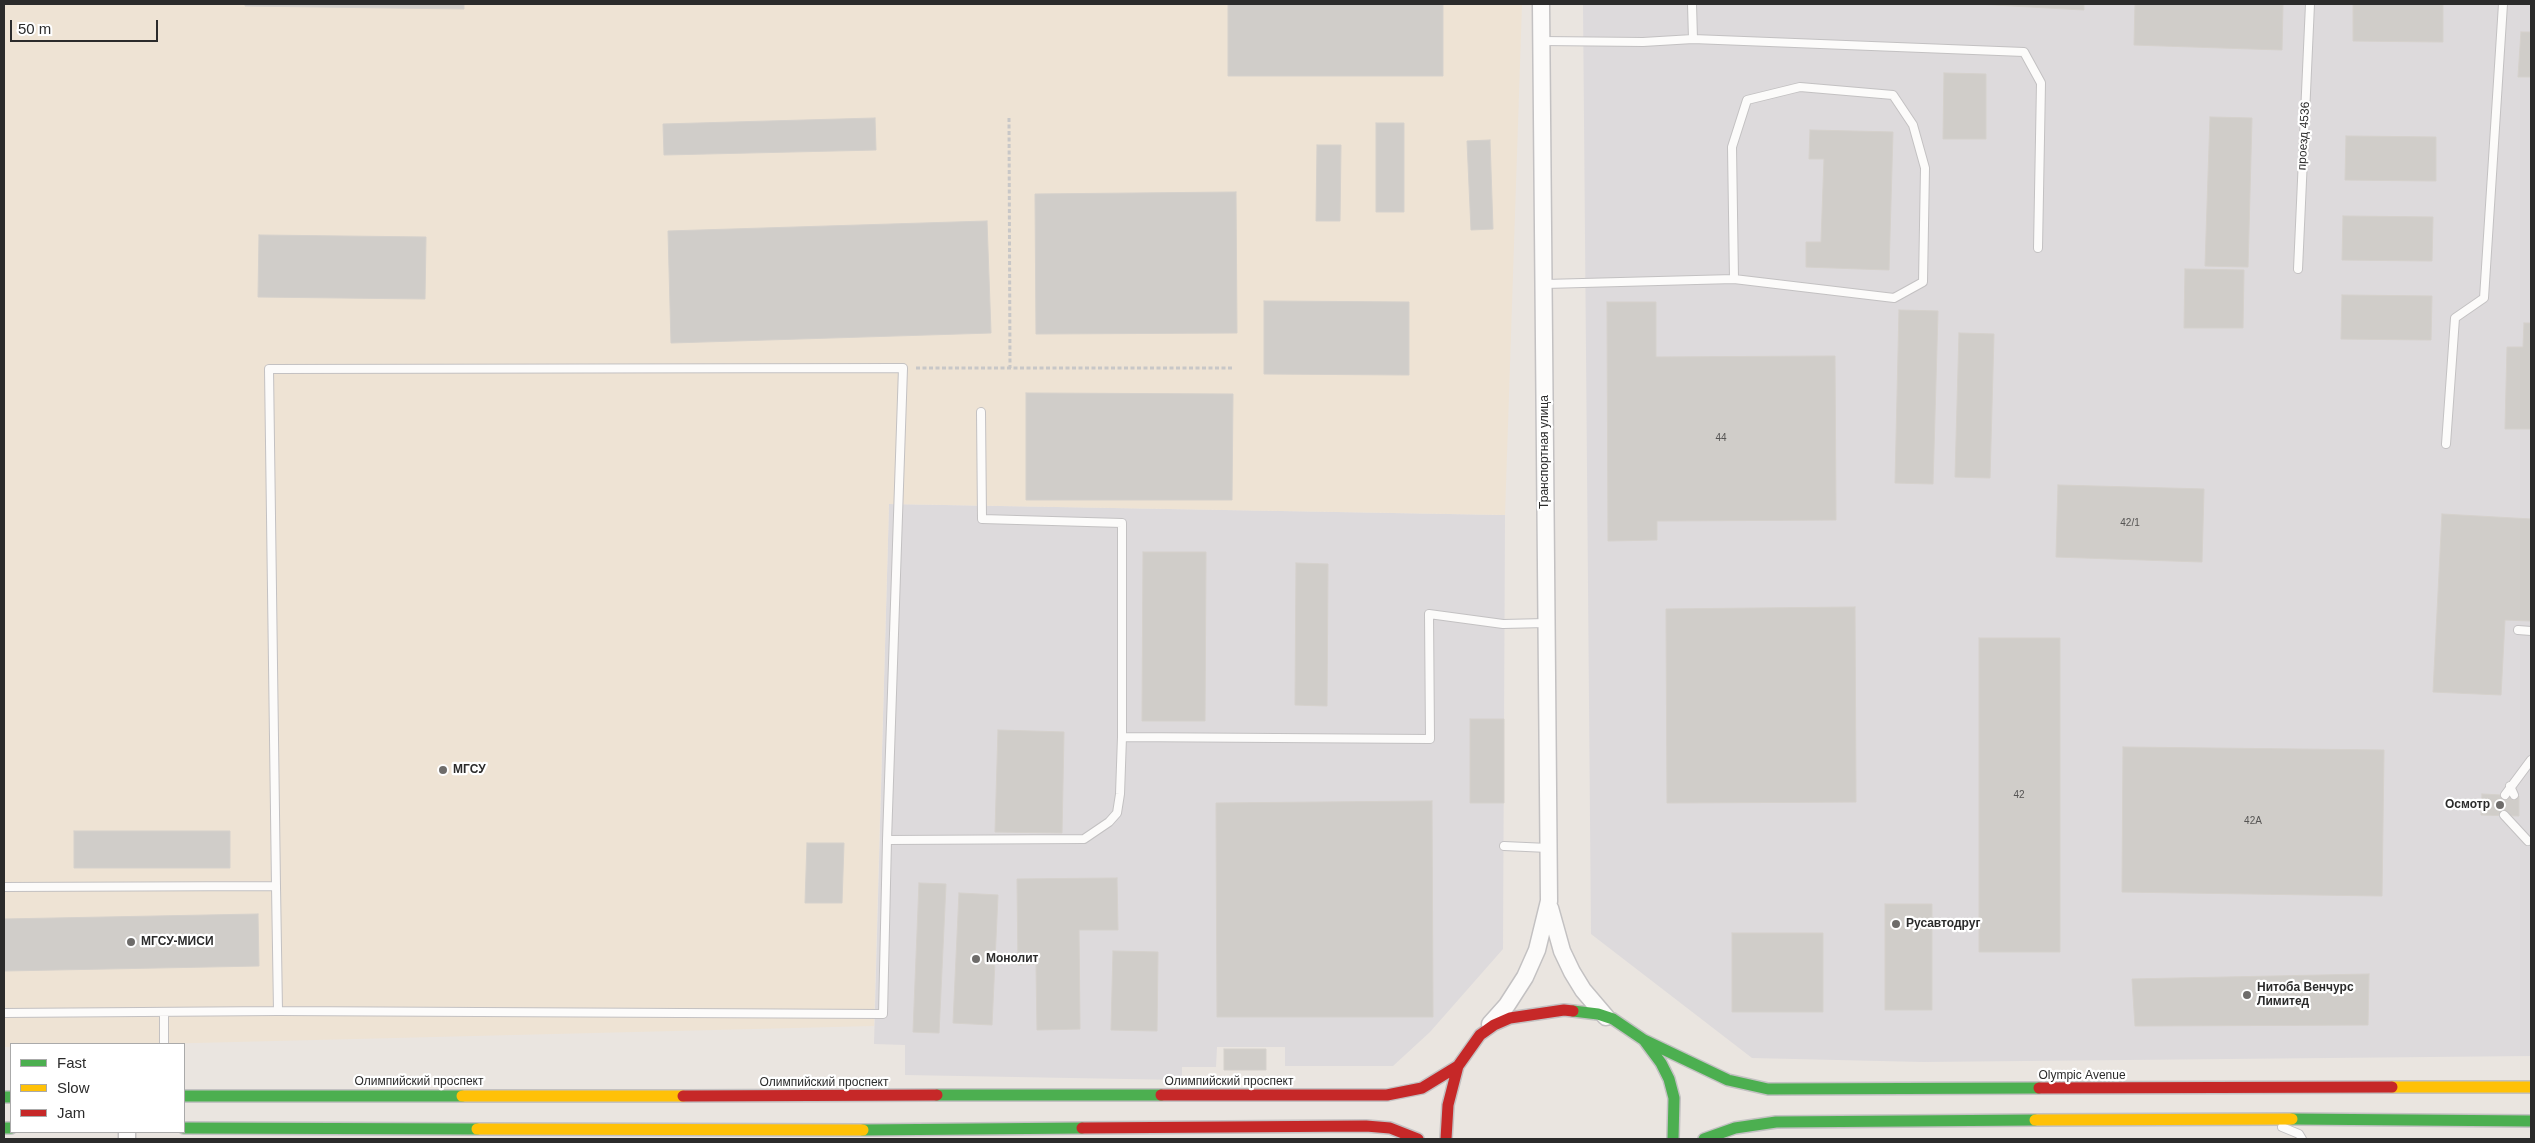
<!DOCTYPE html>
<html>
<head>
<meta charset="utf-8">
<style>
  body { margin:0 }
  #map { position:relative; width:2535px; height:1143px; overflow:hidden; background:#eae5e0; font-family:Arial,sans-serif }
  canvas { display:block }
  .frame { position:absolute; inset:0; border:5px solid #2b2b2b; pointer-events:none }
  .legend { position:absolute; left:10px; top:1043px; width:175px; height:90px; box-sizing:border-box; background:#fff; border:1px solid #aaa; margin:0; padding:6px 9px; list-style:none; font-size:15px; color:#2b2b2b }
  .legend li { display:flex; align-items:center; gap:10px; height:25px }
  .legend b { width:25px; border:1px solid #aaa }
  .scale { position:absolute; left:10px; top:20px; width:148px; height:22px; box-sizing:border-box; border:2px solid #2b2b2b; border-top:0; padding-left:6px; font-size:15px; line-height:18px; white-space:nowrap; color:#2b2b2b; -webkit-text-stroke:4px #fff; paint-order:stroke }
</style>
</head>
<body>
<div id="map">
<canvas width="2535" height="1143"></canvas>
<div class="frame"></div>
<ul class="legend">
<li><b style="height:6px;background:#4caf50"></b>Fast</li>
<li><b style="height:6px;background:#ffc107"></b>Slow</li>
<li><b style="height:6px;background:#c62828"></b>Jam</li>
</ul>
<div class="scale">50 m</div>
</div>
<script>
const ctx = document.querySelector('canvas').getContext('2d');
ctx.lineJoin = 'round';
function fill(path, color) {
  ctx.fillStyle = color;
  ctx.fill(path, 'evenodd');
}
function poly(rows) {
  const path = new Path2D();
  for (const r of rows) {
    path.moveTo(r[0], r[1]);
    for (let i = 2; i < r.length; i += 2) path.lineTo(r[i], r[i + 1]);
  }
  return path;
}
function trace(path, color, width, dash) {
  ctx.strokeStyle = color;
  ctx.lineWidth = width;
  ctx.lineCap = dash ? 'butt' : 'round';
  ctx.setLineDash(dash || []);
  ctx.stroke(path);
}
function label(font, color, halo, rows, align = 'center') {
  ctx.font = font + ' Arial,sans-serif';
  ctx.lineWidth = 4.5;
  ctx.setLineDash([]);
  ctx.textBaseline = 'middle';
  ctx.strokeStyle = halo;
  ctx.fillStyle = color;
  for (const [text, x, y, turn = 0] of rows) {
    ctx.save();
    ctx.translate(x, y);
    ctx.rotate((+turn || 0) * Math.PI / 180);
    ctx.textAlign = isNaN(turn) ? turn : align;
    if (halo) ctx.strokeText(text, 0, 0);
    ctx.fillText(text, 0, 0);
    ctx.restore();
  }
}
fill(poly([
  [1583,4,2531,4,2531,1056,1923,1062,1752,1058,1591,934],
  [889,504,1505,515,1503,949,1430,1032,1393,1066,1285,1066,1285,1047,1217,1047,1216,1067,1182,1067,1182,1080,905,1075,905,1045,874,1044]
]), '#dddadc');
fill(poly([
  [4,4,1522,4,1505,515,889,504,874,1026,155,1044,11,1044,11,1047,4,1047]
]), '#eee3d4');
const building = poly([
  [245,4,464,4,464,9,245,6,245,4],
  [1228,4,1443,4,1443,76,1228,76,1228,4],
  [1977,4,2084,4,2084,10,1977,4],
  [2135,4,2283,4,2282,50,2134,45,2135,4],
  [2353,4,2443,4,2443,42,2353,41,2353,4],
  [2521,32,2531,32,2531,77,2518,77,2521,32],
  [1944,73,1986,74,1986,139,1943,139,1944,73],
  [2210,117,2252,118,2248,267,2205,266,2210,117],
  [875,118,876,150,664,155,663,124,875,118],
  [1376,123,1404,123,1404,212,1376,212,1376,123],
  [1810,130,1893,132,1889,270,1806,267,1806,242,1821,242,1824,159,1809,159,1810,130],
  [2346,136,2436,137,2436,181,2345,180,2346,136],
  [1490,140,1493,229,1471,230,1467,141,1490,140],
  [1317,145,1341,145,1340,221,1316,221,1317,145],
  [1236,192,1237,333,1036,334,1035,194,1236,192],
  [2343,216,2433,217,2432,261,2342,260,2343,216],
  [987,221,991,333,671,343,668,231,987,221],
  [259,235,426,237,425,299,258,297,259,235],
  [2185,269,2244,270,2243,328,2184,328,2185,269],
  [2342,295,2432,296,2431,340,2341,339,2342,295],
  [1264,301,1409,302,1409,375,1264,374,1264,301],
  [1607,302,1656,302,1656,357,1835,356,1836,520,1657,521,1657,540,1608,541,1607,302],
  [1899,310,1938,311,1933,484,1895,483,1899,310],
  [2524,323,2531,323,2531,429,2505,429,2507,347,2523,347,2524,323],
  [1959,333,1994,334,1990,478,1955,477,1959,333],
  [1026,393,1233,394,1232,500,1026,500,1026,393],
  [2058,485,2204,489,2202,562,2056,557,2058,485],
  [2442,514,2531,519,2531,621,2505,620,2501,695,2433,692,2442,514],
  [1143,552,1206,552,1205,721,1142,721,1143,552],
  [1296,563,1328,564,1327,706,1295,705,1296,563],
  [1855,607,1856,802,1667,803,1666,609,1855,607],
  [1979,638,2060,638,2060,952,1979,952,1979,638],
  [1470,719,1504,719,1504,803,1470,803,1470,719],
  [998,730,1064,732,1062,833,995,832,998,730],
  [2123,747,2384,750,2382,896,2122,892,2123,747],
  [2482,794,2519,796,2519,816,2481,815,2482,794],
  [1432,801,1433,1017,1217,1017,1216,803,1432,801],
  [74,831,230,831,230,868,74,868,74,831],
  [807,843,844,843,842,903,805,903,807,843],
  [1117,878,1118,930,1079,930,1080,1029,1037,1030,1036,964,1018,965,1017,879,1117,878],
  [919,883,946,884,939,1033,913,1032,919,883],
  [959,893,998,895,992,1025,953,1023,959,893],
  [1885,904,1932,904,1932,1010,1885,1010,1885,904],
  [258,914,259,966,4,971,4,919,258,914],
  [1732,933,1823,933,1823,1012,1732,1012,1732,933],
  [1113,951,1158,952,1157,1031,1111,1030,1113,951],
  [2369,974,2368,1025,2135,1026,2132,979,2369,974],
  [1224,1049,1266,1049,1266,1070,1224,1070,1224,1049]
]);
fill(building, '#d0cdc9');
trace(building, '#d5d1cc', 1);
const lane = poly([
  [1693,39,2024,52,2041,83,2038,248],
  [1542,41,1643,42,1693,39,1692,4],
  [2298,269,2310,4],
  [1545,284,1734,279,1732,147,1747,100,1800,87,1893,95,1913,125,1925,168,1923,282,1894,298,1734,279],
  [981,412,982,519,1122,523,1122,737],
  [2446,444,2455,318,2484,298,2503,4],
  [2518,630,2531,631],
  [2510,786,2514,795],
  [2505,795,2531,760],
  [2504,815,2528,841],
  [1504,846,1548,848],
  [276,886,269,369,903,368,887,840],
  [4,887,276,886,278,1011],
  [4,1013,278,1011,883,1014,887,840,1084,839,1109,822,1117,813,1120,794,1122,737,1430,739,1429,614,1503,624,1546,623],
  [164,1013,164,1044],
  [2282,1127,2299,1134,2302,1139]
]);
const street = poly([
  [1550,908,1562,951,1572,972,1583,990,1606,1017],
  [1490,1024,1507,1005,1525,977,1537,950,1549,901,1541,4],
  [127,1132,127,1139]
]);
const fast = poly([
  [1573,1011,1598,1014,1613,1019,1644,1040,1661,1063,1669,1079,1674,1098,1673,1139],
  [1644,1040,1728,1080,1768,1089,2039,1088],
  [937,1095,1161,1095],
  [184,1096,462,1096],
  [4,1097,11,1097],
  [2292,1119,2531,1121],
  [4,1128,11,1128],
  [184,1128,477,1129],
  [863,1130,1082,1128],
  [1704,1139,1735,1128,1776,1122,2035,1120]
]);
const slow = poly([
  [2392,1087,2531,1087],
  [462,1096,683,1096],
  [2035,1120,2292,1119],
  [477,1129,863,1130]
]);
const jam = poly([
  [2039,1088,2392,1087],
  [1161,1095,1387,1095,1422,1088,1458,1066],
  [683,1096,937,1095],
  [1082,1128,1366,1126,1390,1128,1418,1139],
  [1446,1139,1448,1105,1458,1066,1480,1035,1494,1025,1510,1018,1564,1010,1573,1011]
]);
trace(lane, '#c3c1c2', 10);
trace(street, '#c3c1c2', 19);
trace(fast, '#c3c1c2', 14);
trace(slow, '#c3c1c2', 14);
trace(jam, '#c3c1c2', 14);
trace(poly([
  [1009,118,1010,368],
  [916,368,1233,368]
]), '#c8c7c7', 3, [4, 2.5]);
trace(lane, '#fcfbfa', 8);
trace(street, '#fcfbfa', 16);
trace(fast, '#4caf50', 11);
trace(slow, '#ffc107', 11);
trace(jam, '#c62828', 11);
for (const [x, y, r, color] of [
  [443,770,5,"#6e6c6a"],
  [2500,805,5,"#6e6c6a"],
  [1896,924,5,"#6e6c6a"],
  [131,942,5,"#6e6c6a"],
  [976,959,5,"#6e6c6a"],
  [2247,995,5,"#6e6c6a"]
]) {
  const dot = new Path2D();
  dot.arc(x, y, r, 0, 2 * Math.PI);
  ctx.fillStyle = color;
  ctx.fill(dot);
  trace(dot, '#fff', 2);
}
label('10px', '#555453', null, [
  ["44",1721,438],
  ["42/1",2130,523],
  ["42",2019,795],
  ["42А",2253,821]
]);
label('12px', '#2b2b2b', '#fff', [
  ["проезд 4536",2304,136,-87],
  ["Транспортная улица",1545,452,-90],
  ["Olympic Avenue",2082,1076],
  ["Олимпийский проспект",419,1082],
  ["Олимпийский проспект",1229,1082],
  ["Олимпийский проспект",824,1083]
]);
label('bold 12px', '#2b2b2b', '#fff', [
  ["МГСУ",453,770],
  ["Осмотр",2490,805,"right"],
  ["Русавтодруг",1906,924],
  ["МГСУ-МИСИ",141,942],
  ["Монолит",986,959],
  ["Нитоба Венчурс",2257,988],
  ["Лимитед",2257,1002]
], 'left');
</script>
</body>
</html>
